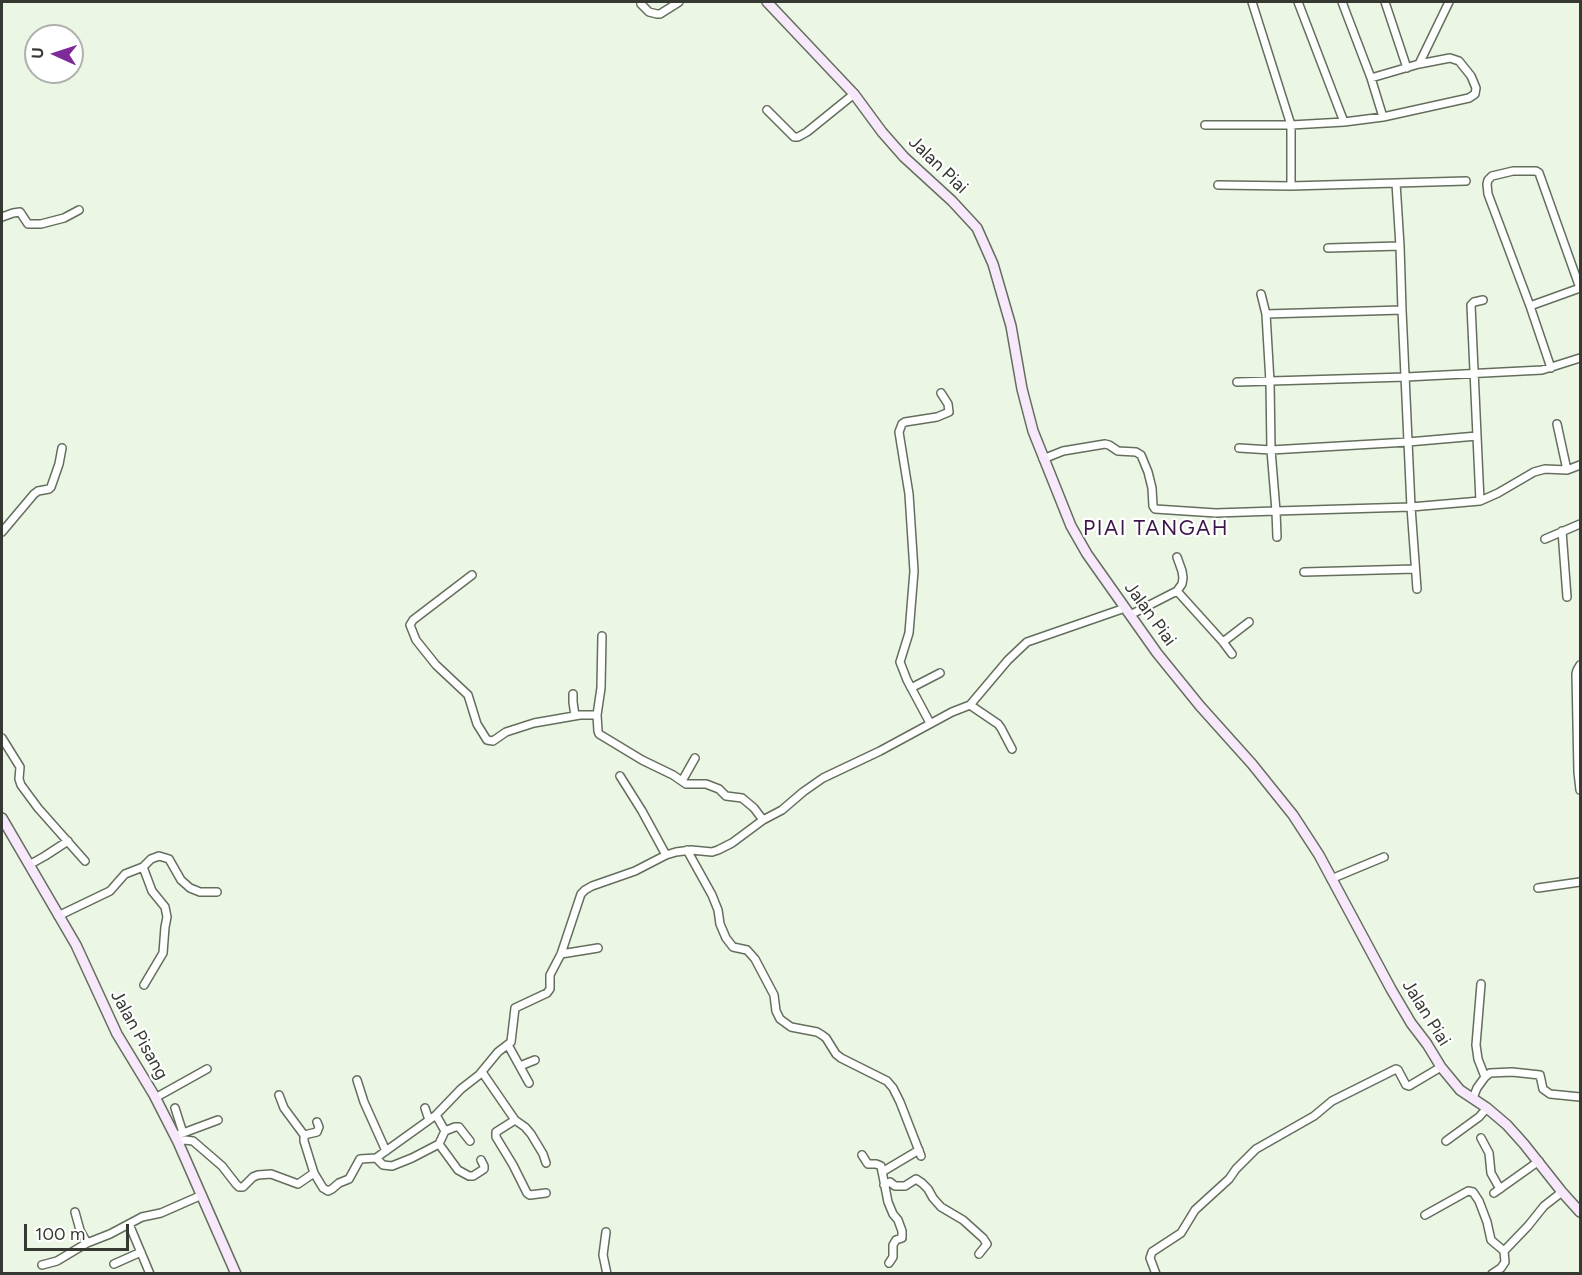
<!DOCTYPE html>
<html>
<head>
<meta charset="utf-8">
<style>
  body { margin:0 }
  #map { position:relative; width:1582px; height:1275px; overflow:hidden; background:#ebf7e4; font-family:Figtree,sans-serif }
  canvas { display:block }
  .frame { position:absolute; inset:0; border:3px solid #353932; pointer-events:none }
  .north { position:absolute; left:24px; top:24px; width:60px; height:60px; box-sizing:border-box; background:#fff; border:2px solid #aeb0ad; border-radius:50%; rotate:273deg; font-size:16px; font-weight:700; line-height:24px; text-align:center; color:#353932 }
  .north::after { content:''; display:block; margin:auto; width:21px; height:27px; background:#7e2a99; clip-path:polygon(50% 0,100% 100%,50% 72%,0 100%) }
  .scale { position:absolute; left:24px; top:1224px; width:105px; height:27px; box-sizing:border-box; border:3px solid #353932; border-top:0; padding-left:8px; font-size:18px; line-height:21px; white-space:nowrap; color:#353932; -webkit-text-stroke:4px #fff; paint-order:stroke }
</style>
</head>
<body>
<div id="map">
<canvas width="1582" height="1275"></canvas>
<div class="frame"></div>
<div class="north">U</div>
<div class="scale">100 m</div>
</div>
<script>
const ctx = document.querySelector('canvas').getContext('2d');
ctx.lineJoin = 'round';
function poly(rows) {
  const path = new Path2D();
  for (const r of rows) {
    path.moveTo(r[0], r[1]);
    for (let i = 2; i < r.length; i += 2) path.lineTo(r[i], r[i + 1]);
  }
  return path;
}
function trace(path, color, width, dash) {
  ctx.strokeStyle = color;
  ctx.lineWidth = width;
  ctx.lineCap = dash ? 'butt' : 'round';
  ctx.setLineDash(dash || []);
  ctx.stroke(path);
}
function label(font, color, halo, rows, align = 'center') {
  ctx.font = font + ' Figtree,sans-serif';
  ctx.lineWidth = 4.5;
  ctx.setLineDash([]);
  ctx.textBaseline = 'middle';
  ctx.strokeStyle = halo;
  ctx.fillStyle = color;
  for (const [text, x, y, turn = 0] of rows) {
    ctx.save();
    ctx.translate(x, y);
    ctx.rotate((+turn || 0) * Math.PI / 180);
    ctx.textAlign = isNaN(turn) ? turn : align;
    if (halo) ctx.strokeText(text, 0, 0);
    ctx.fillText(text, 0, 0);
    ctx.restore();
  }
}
const street = poly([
  [1252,2,1291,125,1291,186],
  [1342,2,1371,78,1419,64,1449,2],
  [1385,2,1407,68],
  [641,4,649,12,657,14,660,14,679,2],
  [1371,78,1383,117],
  [767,110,794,137,798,137,807,132,854,94],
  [1344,122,1383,117,1469,98,1475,94,1476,88,1471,76,1459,61,1450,58,1419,64],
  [1205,125,1291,125,1344,122,1298,2],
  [1396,183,1466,181],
  [1218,185,1291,186,1396,183,1400,246,1402,310],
  [2,217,13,213,20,212,28,224,41,224,64,218,79,210],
  [1328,248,1400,246],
  [1261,294,1266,314],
  [1530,306,1488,194,1487,184,1488,180,1492,176,1513,171,1536,171,1539,173,1580,288],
  [1551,368,1530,306,1580,288],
  [1237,382,1406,377,1542,370,1580,358],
  [1557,424,1567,470],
  [1477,436,1471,305,1474,302,1483,300],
  [1239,448,1271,450,1408,442,1477,436,1480,501],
  [1043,459,1063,451,1105,444,1109,445,1118,451,1136,452,1141,455,1148,472,1152,488,1153,506,1155,509,1216,513,1276,511,1277,537],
  [1562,531,1567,597],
  [2,532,34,494,38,491,49,489,51,487,59,464,62,448],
  [1545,539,1580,524],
  [1177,557,1182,571,1183,578,1182,584,1177,591,1223,642,1232,654],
  [1304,572,1415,569],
  [472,575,413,620,410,625,416,640,436,665,468,695,477,724,487,740,493,741,506,732,534,723,580,715,597,715],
  [1417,589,1411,507,1402,310,1266,314,1270,382,1271,450,1276,511,1411,507,1480,501,1498,493,1534,472,1545,469,1567,470,1580,465],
  [1130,615,1177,591],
  [602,636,601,688,597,715,598,731,599,734,642,760,673,775,686,784,706,784,719,789,726,796,742,798,754,808,763,820],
  [1223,642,1249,622],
  [1580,665,1577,670,1576,674,1578,772,1580,790],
  [911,688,940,673],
  [573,694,573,702,575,716],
  [970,705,998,724,1001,728,1012,749],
  [930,723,907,680,900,662,909,633,914,571,909,494,899,432,902,424,905,422,937,417,949,412,948,404,941,393],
  [2,738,20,767,19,779,21,785,38,808,85,861],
  [620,776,642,811,666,855],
  [682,781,695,758],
  [687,850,712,895,718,910,720,924,726,938,733,947,747,950,755,959,774,995,776,1011,780,1019,791,1027,817,1032,822,1035,826,1038,836,1054,841,1058,887,1081,893,1088,900,1102,921,1156],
  [29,865,45,856,68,841],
  [143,867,152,891,165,907,167,917,165,927,163,953,144,985],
  [1331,879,1384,857],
  [1538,888,1580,882],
  [58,916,110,891,125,874,143,867,151,859,159,856,169,859,181,880,190,888,200,892,217,892],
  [561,954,598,948],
  [1481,984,1476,1045,1478,1059,1485,1077],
  [508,1045,529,1083],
  [520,1066,535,1060],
  [482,1072,515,1120,525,1127,531,1134,543,1154,546,1163],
  [357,1080,364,1102,386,1151],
  [279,1095,284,1108,304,1135,304,1141,314,1173],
  [155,1098,207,1069],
  [1473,1098,1477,1088,1485,1077,1490,1073,1512,1072,1540,1075,1543,1089,1550,1094,1580,1097],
  [175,1108,183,1133],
  [425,1108,429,1120],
  [515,1120,496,1132,496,1137,513,1165,527,1193,530,1195,546,1193],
  [445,1131,455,1127,459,1127,470,1141],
  [304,1135,317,1132,319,1127,317,1122],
  [175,1136,218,1120],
  [1481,1138,1489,1153,1491,1173,1500,1189],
  [1446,1141,1479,1117,1487,1108],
  [178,1142,185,1140,193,1141,222,1166,236,1184,239,1187,243,1187,253,1177,258,1175,271,1174,298,1184,314,1173,323,1188,328,1191,332,1189,339,1183,349,1179,360,1159,376,1158,436,1115,461,1089,479,1075,498,1052,511,1042,515,1008,547,993,550,989,550,975,561,954,581,894,585,890,592,886,635,871,666,855,676,852,691,850,712,852,718,850,732,843,763,820,782,810,803,792,823,778,880,751,952,712,970,705,1008,660,1027,642,1125,608],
  [439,1144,458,1170,469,1176,473,1176,484,1169,484,1166,481,1160],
  [862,1155,868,1164,876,1164,881,1166,888,1202,893,1214,898,1220,902,1231,902,1238,896,1240,893,1245,893,1257,889,1263],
  [376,1158,383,1165,392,1166,412,1158,439,1144,445,1131,436,1115],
  [882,1172,919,1150],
  [884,1185,890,1182,895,1186,905,1186,916,1179,922,1183,928,1189,933,1198,941,1207,963,1220,983,1238,987,1244,979,1254],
  [1494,1193,1539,1161],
  [75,1212,80,1230,87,1243],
  [1425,1215,1468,1191,1473,1192,1479,1201,1487,1222,1491,1240,1504,1251],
  [129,1224,150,1274],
  [606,1232,603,1255,607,1274],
  [114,1264,141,1252],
  [42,1265,57,1261,87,1243,110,1234,142,1217,161,1213,202,1195],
  [1156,1274,1150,1258,1152,1252,1181,1233,1195,1210,1229,1179,1236,1169,1256,1149,1314,1116,1332,1101,1396,1069,1398,1070,1406,1085,1409,1086,1441,1067],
  [1492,1274,1501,1268,1505,1262,1504,1251,1528,1226,1544,1206,1562,1192]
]);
const secondary = poly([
  [767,2,854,94,882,132,904,157,952,201,977,228,993,264,1011,326,1022,389,1033,431,1071,526,1087,554,1157,653,1200,706,1252,764,1293,815,1319,855,1391,989,1411,1023,1427,1044,1441,1067,1460,1090,1487,1108,1507,1125,1524,1144,1562,1192,1580,1212],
  [2,818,76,945,117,1034,154,1095,178,1142,236,1274]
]);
trace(street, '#646e5d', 10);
trace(secondary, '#646e5d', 12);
trace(street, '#fff', 7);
trace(secondary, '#f7e8fc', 9);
label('18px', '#353932', '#fff', [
  ["Jalan Piai",938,165,44],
  ["Jalan Piai",1150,614,54],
  ["Jalan Piai",1426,1013,58],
  ["Jalan Pisang",139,1035,61]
]);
ctx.letterSpacing = '1.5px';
label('21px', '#3d164b', '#fff', [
  ["PIAI TANGAH",1156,529]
]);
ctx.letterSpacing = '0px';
</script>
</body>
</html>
